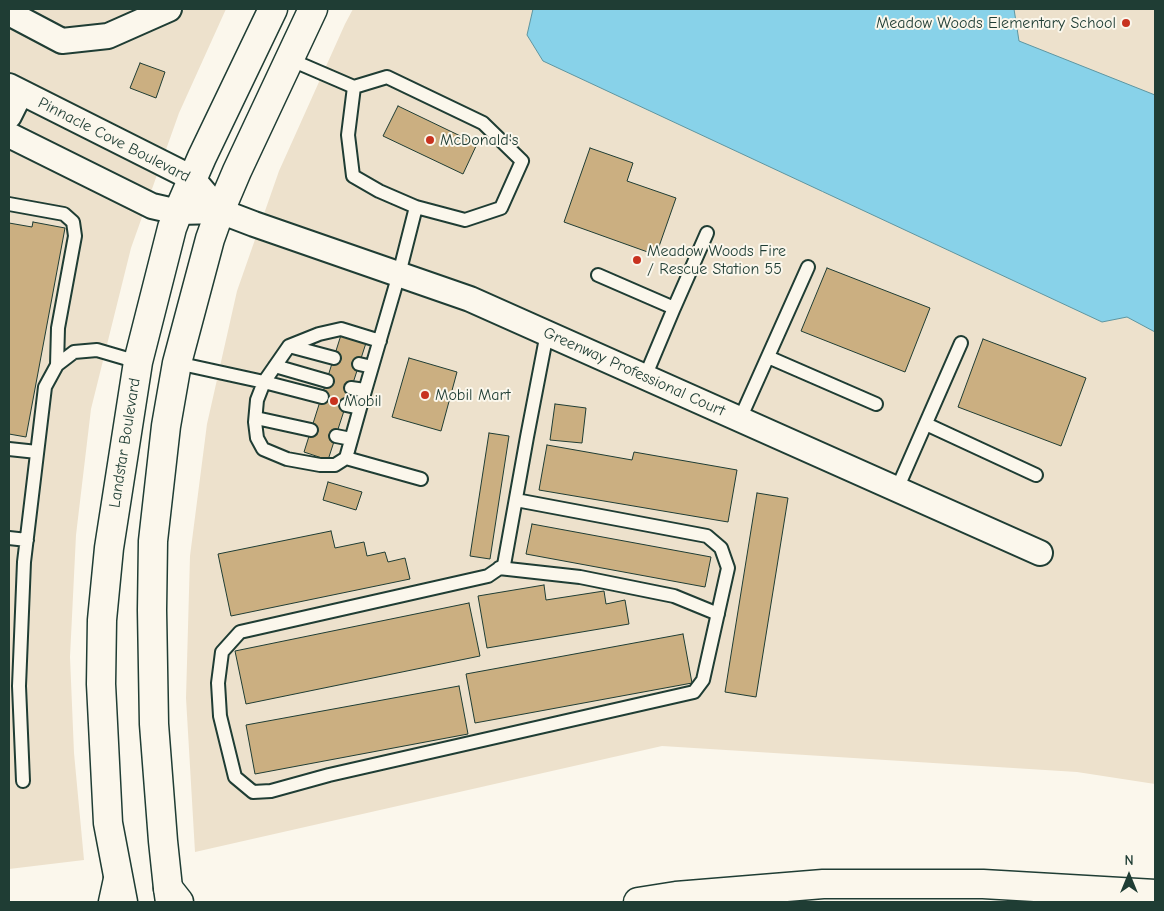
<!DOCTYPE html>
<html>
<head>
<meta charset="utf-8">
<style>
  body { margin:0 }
  #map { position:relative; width:1164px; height:911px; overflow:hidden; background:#fbf7ec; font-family:"Comic Neue",sans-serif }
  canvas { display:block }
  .frame { position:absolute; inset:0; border:10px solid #1f3d34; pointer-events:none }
  .north { position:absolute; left:1104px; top:851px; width:50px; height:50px; -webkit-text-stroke:4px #fbf7ec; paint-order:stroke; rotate:0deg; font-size:14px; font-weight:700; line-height:20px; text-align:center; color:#1f3d34 }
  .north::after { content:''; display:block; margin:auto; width:18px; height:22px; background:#1f3d34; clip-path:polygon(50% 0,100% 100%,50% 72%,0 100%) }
</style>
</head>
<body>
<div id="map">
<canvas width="1164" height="911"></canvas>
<div class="frame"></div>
<div class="north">N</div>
</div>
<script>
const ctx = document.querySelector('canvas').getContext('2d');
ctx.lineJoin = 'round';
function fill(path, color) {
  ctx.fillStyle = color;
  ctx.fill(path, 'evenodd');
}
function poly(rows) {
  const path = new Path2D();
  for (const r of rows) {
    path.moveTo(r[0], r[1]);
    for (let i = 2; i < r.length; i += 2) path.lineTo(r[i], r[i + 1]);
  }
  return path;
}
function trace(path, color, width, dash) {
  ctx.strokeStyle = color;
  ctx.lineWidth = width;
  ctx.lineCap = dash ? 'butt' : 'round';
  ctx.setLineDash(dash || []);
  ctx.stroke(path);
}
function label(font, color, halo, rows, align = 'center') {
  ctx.font = font + ' "Comic Neue",sans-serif';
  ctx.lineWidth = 4;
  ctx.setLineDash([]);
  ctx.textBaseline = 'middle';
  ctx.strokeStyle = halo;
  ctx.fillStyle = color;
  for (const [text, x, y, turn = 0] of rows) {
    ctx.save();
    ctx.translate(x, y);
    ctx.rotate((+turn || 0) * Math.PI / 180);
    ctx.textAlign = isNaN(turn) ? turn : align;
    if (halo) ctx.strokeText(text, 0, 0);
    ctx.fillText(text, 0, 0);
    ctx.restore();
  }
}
fill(poly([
  [9,9,226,9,179,113,131,248,91,409,76,535,70,657,74,753,84,860,9,869],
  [353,9,1155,9,1155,784,1077,772,662,746,195,852,186,698,190,556,207,424,237,291,279,171,345,24]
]), '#ede1cc');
const water = poly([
  [533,9,1014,9,1019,41,1155,95,1155,332,1127,317,1102,322,543,61,527,35,533,9]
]);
fill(water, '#88d2e9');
trace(water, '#5e96a1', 1);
const building = poly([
  [140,63,165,72,156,98,130,88,140,63],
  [398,106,477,144,463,174,383,136,398,106],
  [590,148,633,163,627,181,676,198,656,255,564,222,590,148],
  [33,222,65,228,26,437,9,434,9,223,32,227,33,222],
  [827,268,930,308,905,372,801,331,827,268],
  [341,335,366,343,328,460,304,452,341,335],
  [983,339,1086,378,1061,446,958,407,983,339],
  [409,358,457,372,441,431,392,417,409,358],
  [555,404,586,408,582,443,550,440,555,404],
  [489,433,509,436,490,559,470,556,489,433],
  [547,445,632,460,634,452,737,470,728,522,539,490,547,445],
  [328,482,362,492,356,510,323,500,328,482],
  [757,493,788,498,756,697,725,692,757,493],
  [532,524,711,557,705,587,526,554,532,524],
  [331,531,335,548,364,542,367,556,385,552,388,562,405,558,410,579,231,616,218,554,331,531],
  [544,585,546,600,604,591,606,604,625,600,629,624,487,648,478,596,544,585],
  [469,603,480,656,246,704,235,651,469,603],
  [683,634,692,683,475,723,466,674,683,634],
  [459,686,468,734,255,774,246,725,459,686]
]);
fill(building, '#cbaf81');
trace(building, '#1f3d34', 1);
const lane = poly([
  [289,59,354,87,387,77,483,123,522,161,501,208,465,220,416,207,379,191,353,176,348,135,354,87],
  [9,204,64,214,73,222,75,236,58,328,57,365],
  [598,275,674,308,645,377],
  [674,308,707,233],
  [380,341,341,329,319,334,289,346,264,382,257,400,255,422,257,438,263,449,287,459,320,465,335,465,346,458,421,479],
  [289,346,334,358],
  [768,357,876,404],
  [177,363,264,382,322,397],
  [359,364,372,367],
  [275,366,327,381],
  [351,388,365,390],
  [346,405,360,408,399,274,416,207],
  [256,418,311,430],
  [740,419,808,267],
  [926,424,1036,475],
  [336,436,351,439],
  [9,449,37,452],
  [346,458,360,408],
  [897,489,961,343],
  [516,500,707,536,721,548,728,568,703,680,694,692,329,775,271,791,253,792,235,777,220,716,218,683,222,652,240,632,488,576,504,565,527,437,547,333],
  [9,538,27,540],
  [499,568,580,577,674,596,718,614],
  [23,781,19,686,24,562,45,387,57,365,74,352,97,350,138,362]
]);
const street = poly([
  [9,13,62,41,108,36,169,9],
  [9,86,192,178,220,211],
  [9,116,21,92],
  [9,135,152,206,178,212,220,211,254,224,470,299,1040,553]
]);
const secondary = poly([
  [123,902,108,823,101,684,102,620,109,548,138,362,172,228,178,212,202,157,273,9],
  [170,902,168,888,163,841,154,724,152,610,153,541,166,426,177,363,210,239,220,211,237,171,313,9]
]);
const highway = poly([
  [168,888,179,902],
  [113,902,118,879],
  [638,902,676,896,823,884,983,884,1155,894]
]);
trace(lane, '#1f3d34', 16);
trace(street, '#1f3d34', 28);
trace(secondary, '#1f3d34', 31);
trace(highway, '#1f3d34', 31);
trace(lane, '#fbf7ec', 12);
trace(street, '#fbf7ec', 24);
trace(secondary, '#fbf7ec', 28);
trace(highway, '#fbf7ec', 28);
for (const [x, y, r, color] of [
  [1126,23,5,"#c8321e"],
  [430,140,5,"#c8321e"],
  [637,260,5,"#c8321e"],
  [425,395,5,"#c8321e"],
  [334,401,5,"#c8321e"]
]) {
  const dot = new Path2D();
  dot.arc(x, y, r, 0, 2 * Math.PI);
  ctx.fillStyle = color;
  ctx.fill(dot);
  trace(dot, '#fbf7ec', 2);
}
label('16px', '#1f3d34', '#fbf7ec', [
  ["Meadow Woods Elementary School",1116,23,"right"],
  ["McDonald's",440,140],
  ["Meadow Woods Fire",647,251],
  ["/ Rescue Station 55",647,269],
  ["Mobil Mart",435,395],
  ["Mobil",344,401]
], 'left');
label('16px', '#1f3d34', '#fbf7ec', [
  ["Pinnacle Cove Boulevard",114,140,27],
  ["Greenway Professional Court",634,372,24],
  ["Landstar Boulevard",125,443,-81]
]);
</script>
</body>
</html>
